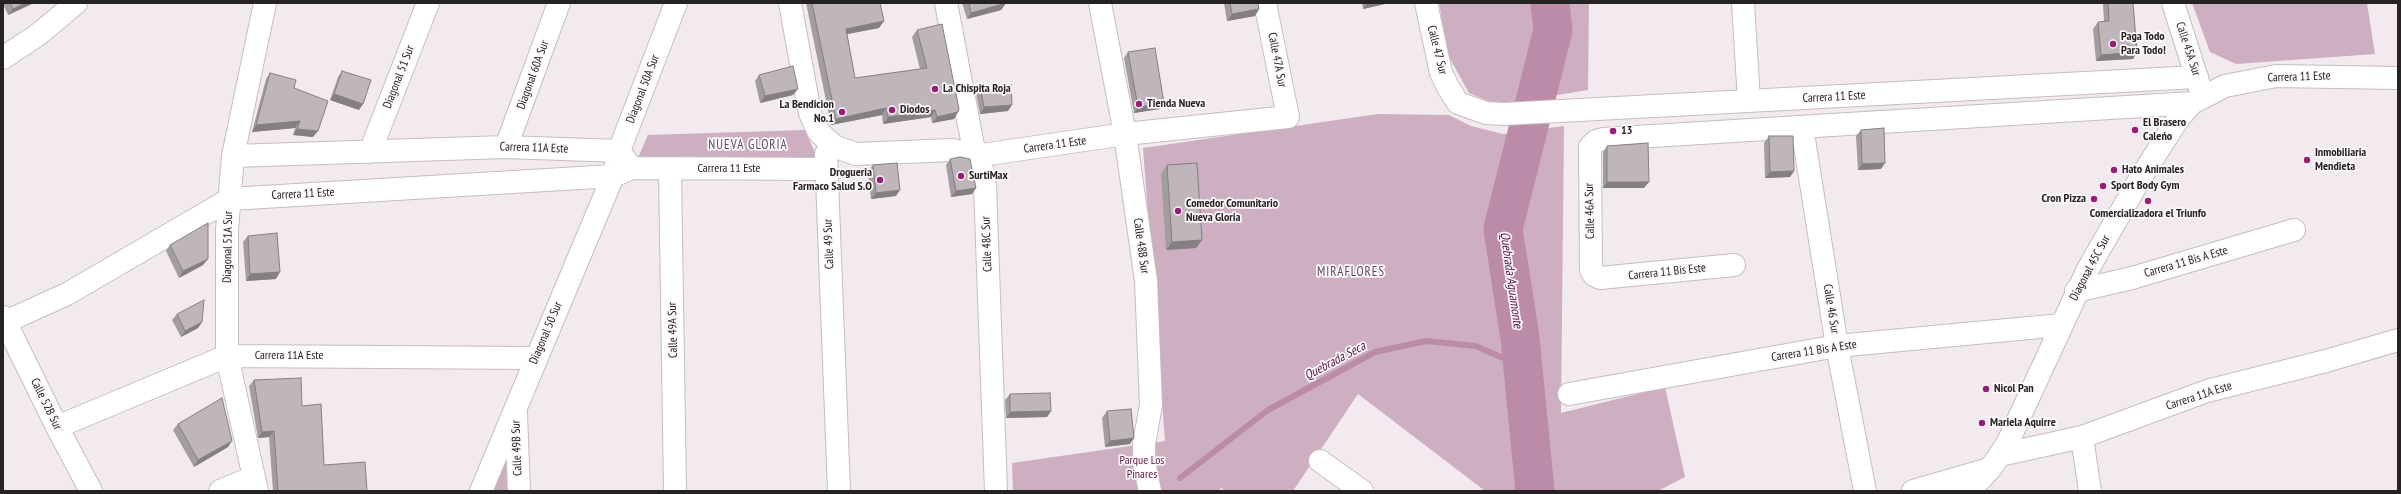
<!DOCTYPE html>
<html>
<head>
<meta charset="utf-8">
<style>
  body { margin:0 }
  #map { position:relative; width:2401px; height:494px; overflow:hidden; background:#f3eaef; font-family:"PT Sans Narrow",sans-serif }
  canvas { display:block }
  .frame { position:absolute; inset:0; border:4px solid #252223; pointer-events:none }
</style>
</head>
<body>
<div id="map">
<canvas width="2401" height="494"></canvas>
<div class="frame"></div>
</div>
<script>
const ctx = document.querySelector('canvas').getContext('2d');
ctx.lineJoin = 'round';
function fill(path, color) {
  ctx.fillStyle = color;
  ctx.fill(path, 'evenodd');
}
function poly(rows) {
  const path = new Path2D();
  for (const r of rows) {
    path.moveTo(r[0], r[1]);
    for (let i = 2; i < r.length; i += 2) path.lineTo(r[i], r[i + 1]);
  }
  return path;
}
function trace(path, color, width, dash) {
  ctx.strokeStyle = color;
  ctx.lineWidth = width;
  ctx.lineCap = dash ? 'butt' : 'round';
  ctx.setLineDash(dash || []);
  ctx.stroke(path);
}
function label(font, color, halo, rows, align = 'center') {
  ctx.font = font + ' "PT Sans Narrow",sans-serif';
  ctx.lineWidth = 3.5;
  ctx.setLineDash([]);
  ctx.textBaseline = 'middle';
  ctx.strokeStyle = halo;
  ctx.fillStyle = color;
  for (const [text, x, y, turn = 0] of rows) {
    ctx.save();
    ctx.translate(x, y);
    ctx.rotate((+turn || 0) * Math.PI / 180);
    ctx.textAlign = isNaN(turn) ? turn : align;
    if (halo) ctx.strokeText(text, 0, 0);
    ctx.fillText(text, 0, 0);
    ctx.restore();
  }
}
fill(poly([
  [1439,3,1589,3,1588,90,1497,105,1469,93,1448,55],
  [2192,3,2367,3,2375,54,2236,64,2210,52],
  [1378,114,1449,115,1471,126,1503,134,1564,126,1561,413,1665,387,1685,477,1658,491,1485,491,1358,394,1293,491,1225,491,1221,488,1219,491,1013,491,1012,463,1165,441,1143,148],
  [805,130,817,157,637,160,648,135],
  [509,448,511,491,492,491]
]), '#cdafc1');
trace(poly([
  [1180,478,1268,410,1375,352,1426,341,1476,346,1523,367]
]), '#bb8ba7', 6);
trace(poly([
  [1535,491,1520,338,1503,229,1553,30,1550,3]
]), '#bb8ba7', 39);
const minor = poly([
  [790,3,810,113,818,131,826,139,836,147,856,154,952,150,968,153,975,156,1125,134,1288,117,1265,3],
  [946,3,975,156,983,172,985,186,996,491],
  [1100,3,1125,134,1146,281,1151,405,1144,444,1144,462,1150,491],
  [1426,3,1441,73,1449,89,1458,103,1486,113,1504,114,2197,77],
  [1743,3,1749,101],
  [2173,3,2201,91],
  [3,58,39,34,76,3],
  [1802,127,1837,346,1865,491],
  [506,147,559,3],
  [370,152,428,3],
  [826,154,839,491],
  [233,156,506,147,619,151,628,163],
  [670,169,675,491],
  [1734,265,1600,278,1594,275,1591,270,1590,147,1596,141,1603,139,2192,103],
  [2076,291,2132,278,2294,230],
  [3,317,57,427,91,491],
  [3,323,67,294,230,199,613,176,632,168,826,169],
  [1569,394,1837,346,2061,325],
  [516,414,519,491],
  [57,427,227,356,536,358],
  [2082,437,2090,491],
  [2000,455,2082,437,2207,391,2326,361,2398,340],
  [1320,461,1362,491],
  [220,491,254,477],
  [257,491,227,356,227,230,233,156,265,3],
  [481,491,613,176,619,151,676,3],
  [1913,491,1989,469],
  [1969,491,1990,469,2007,444,2088,269,2141,177,2178,119,2192,103,2225,86,2276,76,2398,78]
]);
trace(minor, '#c5bdc1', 24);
trace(minor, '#fff', 22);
fill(poly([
  [3,3,34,3,8,15,3,4],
  [806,3,880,3,879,28,847,34,855,78,920,69,912,37,917,30,958,112,954,119,932,123,931,117,883,124,882,115,831,125],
  [962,3,1006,3,1001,10,967,19],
  [1224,3,1258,3,1259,9,1255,16,1227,21],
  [1362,3,1389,3,1363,9],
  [2103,3,2133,3,2137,52,2133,59,2096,61,2093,29,2098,22,2104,22],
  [1128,52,1164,103,1160,109,1134,113,1124,58],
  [342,71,359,110,330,100,338,77],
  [270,73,294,88,313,137,293,135,295,128,252,132,266,79],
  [759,75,793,95,760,103,755,81],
  [980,87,1008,111,980,114,976,94],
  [1861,130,1881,169,1858,170,1856,136],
  [1769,136,1794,171,1790,177,1765,178,1764,143],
  [1607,146,1644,188,1603,188,1603,152],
  [950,159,976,188,972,194,951,197,946,165],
  [873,165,896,196,871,199,868,171],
  [1167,165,1202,240,1196,248,1166,250,1161,174],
  [248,236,276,279,246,281,243,242],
  [170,245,203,265,179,278,166,251],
  [177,314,202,322,198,328,181,337,172,320],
  [254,380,302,406,324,465,367,491,273,491,269,437,258,438,249,386],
  [1010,394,1051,411,1047,417,1006,418,1005,400],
  [1107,411,1130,444,1105,447,1102,418],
  [178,424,228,447,194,467,173,430]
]), '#a39da0');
fill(poly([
  [25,3,34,3,8,15,13,9],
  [1006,3,1001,10,967,19,971,13],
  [1367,3,1389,3,1363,9],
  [1259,9,1255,16,1227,21,1232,14],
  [884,21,879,28,842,35,846,29],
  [2137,52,2133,59,2096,61,2101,55],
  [798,89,793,95,760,103,765,96],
  [334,94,363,104,359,110,330,100],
  [1164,103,1160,109,1134,113,1138,107],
  [1012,105,1008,111,980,114,984,107],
  [886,108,882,115,831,125,836,119],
  [935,110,931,117,883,124,888,117],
  [958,112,954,119,932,123,937,117],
  [300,121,295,128,252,132,256,125],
  [297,129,318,131,313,137,293,135],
  [1885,163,1881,169,1858,170,1862,164],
  [1794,171,1790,177,1765,178,1770,172],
  [1607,182,1649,182,1644,188,1603,188],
  [976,188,972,194,951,197,956,191],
  [900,190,896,196,871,199,876,193],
  [1202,240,1196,248,1166,250,1172,242],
  [208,259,203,265,179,278,183,271],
  [280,272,276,279,246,281,250,274],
  [202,322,198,328,181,337,185,331],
  [1051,411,1047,417,1006,418,1010,412],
  [274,431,269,437,258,438,262,432],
  [1134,438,1130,444,1105,447,1110,441],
  [232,441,228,447,194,467,198,460]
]), '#857f82');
const building = poly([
  [10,3,25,3,13,9,10,3],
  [812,3,880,3,884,21,846,29,855,78,927,68,917,30,942,24,959,109,958,112,937,117,935,110,888,117,886,108,836,119,812,3],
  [969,3,1006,3,971,13,969,3],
  [1230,3,1258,3,1259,9,1232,14,1230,3],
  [2108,3,2133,3,2137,52,2101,55,2098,22,2109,21,2108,3],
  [1155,48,1164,103,1138,107,1128,52,1155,48],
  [793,66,798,89,765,96,759,75,793,66],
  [342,71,371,80,363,104,334,94,342,71],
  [270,73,296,80,294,88,328,101,318,131,297,129,300,121,256,125,270,73],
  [1011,85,1012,105,984,107,980,87,1011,85],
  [1884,128,1885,163,1862,164,1861,130,1884,128],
  [1769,136,1793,136,1794,171,1770,172,1769,136],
  [1648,143,1649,182,1607,182,1607,146,1648,143],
  [960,157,970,159,976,188,956,191,950,159,960,157],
  [897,163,900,190,876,193,873,165,897,163],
  [1197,163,1202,240,1172,242,1167,165,1197,163],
  [208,223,208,259,183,271,170,245,208,223],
  [277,233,280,272,250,274,248,236,277,233],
  [204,300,202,322,185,331,177,314,204,300],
  [301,378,302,406,321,404,324,465,365,462,367,491,278,491,274,431,262,432,254,380,301,378],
  [1050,393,1051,411,1010,412,1010,394,1050,393],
  [222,398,232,441,198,460,178,424,222,398],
  [1131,409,1134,438,1110,441,1107,411,1131,409]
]);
fill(building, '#beb6ba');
trace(building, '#857f82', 1);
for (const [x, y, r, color] of [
  [2113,44,4,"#981d76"],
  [935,89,4,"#981d76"],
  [1139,104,4,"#981d76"],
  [892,110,4,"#981d76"],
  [842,112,4,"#981d76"],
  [2135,130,4,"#981d76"],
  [1613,131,4,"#981d76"],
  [2307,160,4,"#981d76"],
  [2114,170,4,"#981d76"],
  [961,176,4,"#981d76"],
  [880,180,4,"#981d76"],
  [2103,186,4,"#981d76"],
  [2094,199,4,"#981d76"],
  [2148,201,4,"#981d76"],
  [1178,211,4,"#981d76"],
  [1986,389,4,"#981d76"],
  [1982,423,4,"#981d76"]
]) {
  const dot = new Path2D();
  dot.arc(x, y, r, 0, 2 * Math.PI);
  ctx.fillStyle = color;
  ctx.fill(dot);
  trace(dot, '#fff8fc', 1.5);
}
label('bold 12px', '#252223', '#fff8fc', [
  ["Paga Todo",2121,37],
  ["Para Todo!",2121,51],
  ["La Chispita Roja",943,89],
  ["Tienda Nueva",1147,104],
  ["La Bendicion",834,105,"right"],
  ["No.1",834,119,"right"],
  ["Diodos",900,110],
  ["El Brasero",2143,123],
  ["Caleńo",2143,137],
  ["13",1621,131],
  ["Inmobiliaria",2315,153],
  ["Mendieta",2315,167],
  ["Hato Animales",2122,170],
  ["Drogueria",872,173,"right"],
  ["Farmaco Salud S.O",872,187,"right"],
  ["SurtiMax",969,176],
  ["Sport Body Gym",2111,186],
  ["Cron Pizza",2086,199,"right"],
  ["Comedor Comunitario",1186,204],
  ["Nueva Gloria",1186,218],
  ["Comercializadora el Triunfo",2148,214,"center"],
  ["Nicol Pan",1994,389],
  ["Mariela Aquirre",1990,423]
], 'left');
label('12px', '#252223', '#fff8fc', [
  ["Calle 45A Sur",2188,49,72],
  ["Calle 47 Sur",1437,50,76],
  ["Calle 47A Sur",1277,60,79],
  ["Diagonal 60A Sur",533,75,-70],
  ["Diagonal 51 Sur",399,77,-69],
  ["Carrera 11 Este",2299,77,-2],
  ["Diagonal 50A Sur",643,89,-69],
  ["Carrera 11 Este",1834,97,-3],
  ["Carrera 11 Este",1055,145,-8],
  ["Carrera 11A Este",534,148,2],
  ["Carrera 11 Este",729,169],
  ["Carrera 11 Este",303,194,-3],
  ["Calle 46A Sur",1590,211,-91],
  ["Calle 49 Sur",829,244,-92],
  ["Calle 48C Sur",987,244,-92],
  ["Calle 48B Sur",1141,246,82],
  ["Diagonal 51A Sur",228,247,-89],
  ["Carrera 11 Bis A Este",2186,262,-16],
  ["Diagonal 45C Sur",2090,268,-62],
  ["Carrera 11 Bis Este",1667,272,-6],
  ["Calle 46 Sur",1831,309,81],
  ["Calle 49A Sur",673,330,-91],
  ["Diagonal 50 Sur",546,333,-67],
  ["Carrera 11 Bis A Este",1814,351,-9],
  ["Carrera 11A Este",289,356],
  ["Carrera 11A Este",2199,396,-18],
  ["Calle 52B Sur",46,404,64],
  ["Calle 49B Sur",517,448,-92]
]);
label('12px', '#561c44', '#fff8fc', [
  ["Parque Los",1142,461],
  ["Pinares",1142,475]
]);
ctx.letterSpacing = '1px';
label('13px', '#564f53', '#fff8fc', [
  ["NUEVA GLORIA",748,145],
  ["MIRAFLORES",1351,272]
]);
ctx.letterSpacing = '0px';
label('italic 13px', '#50163e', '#fff8fc', [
  ["Quebrada Aguamonte",1511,280,82],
  ["Quebrada Seca",1335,361,-28]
]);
</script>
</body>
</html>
